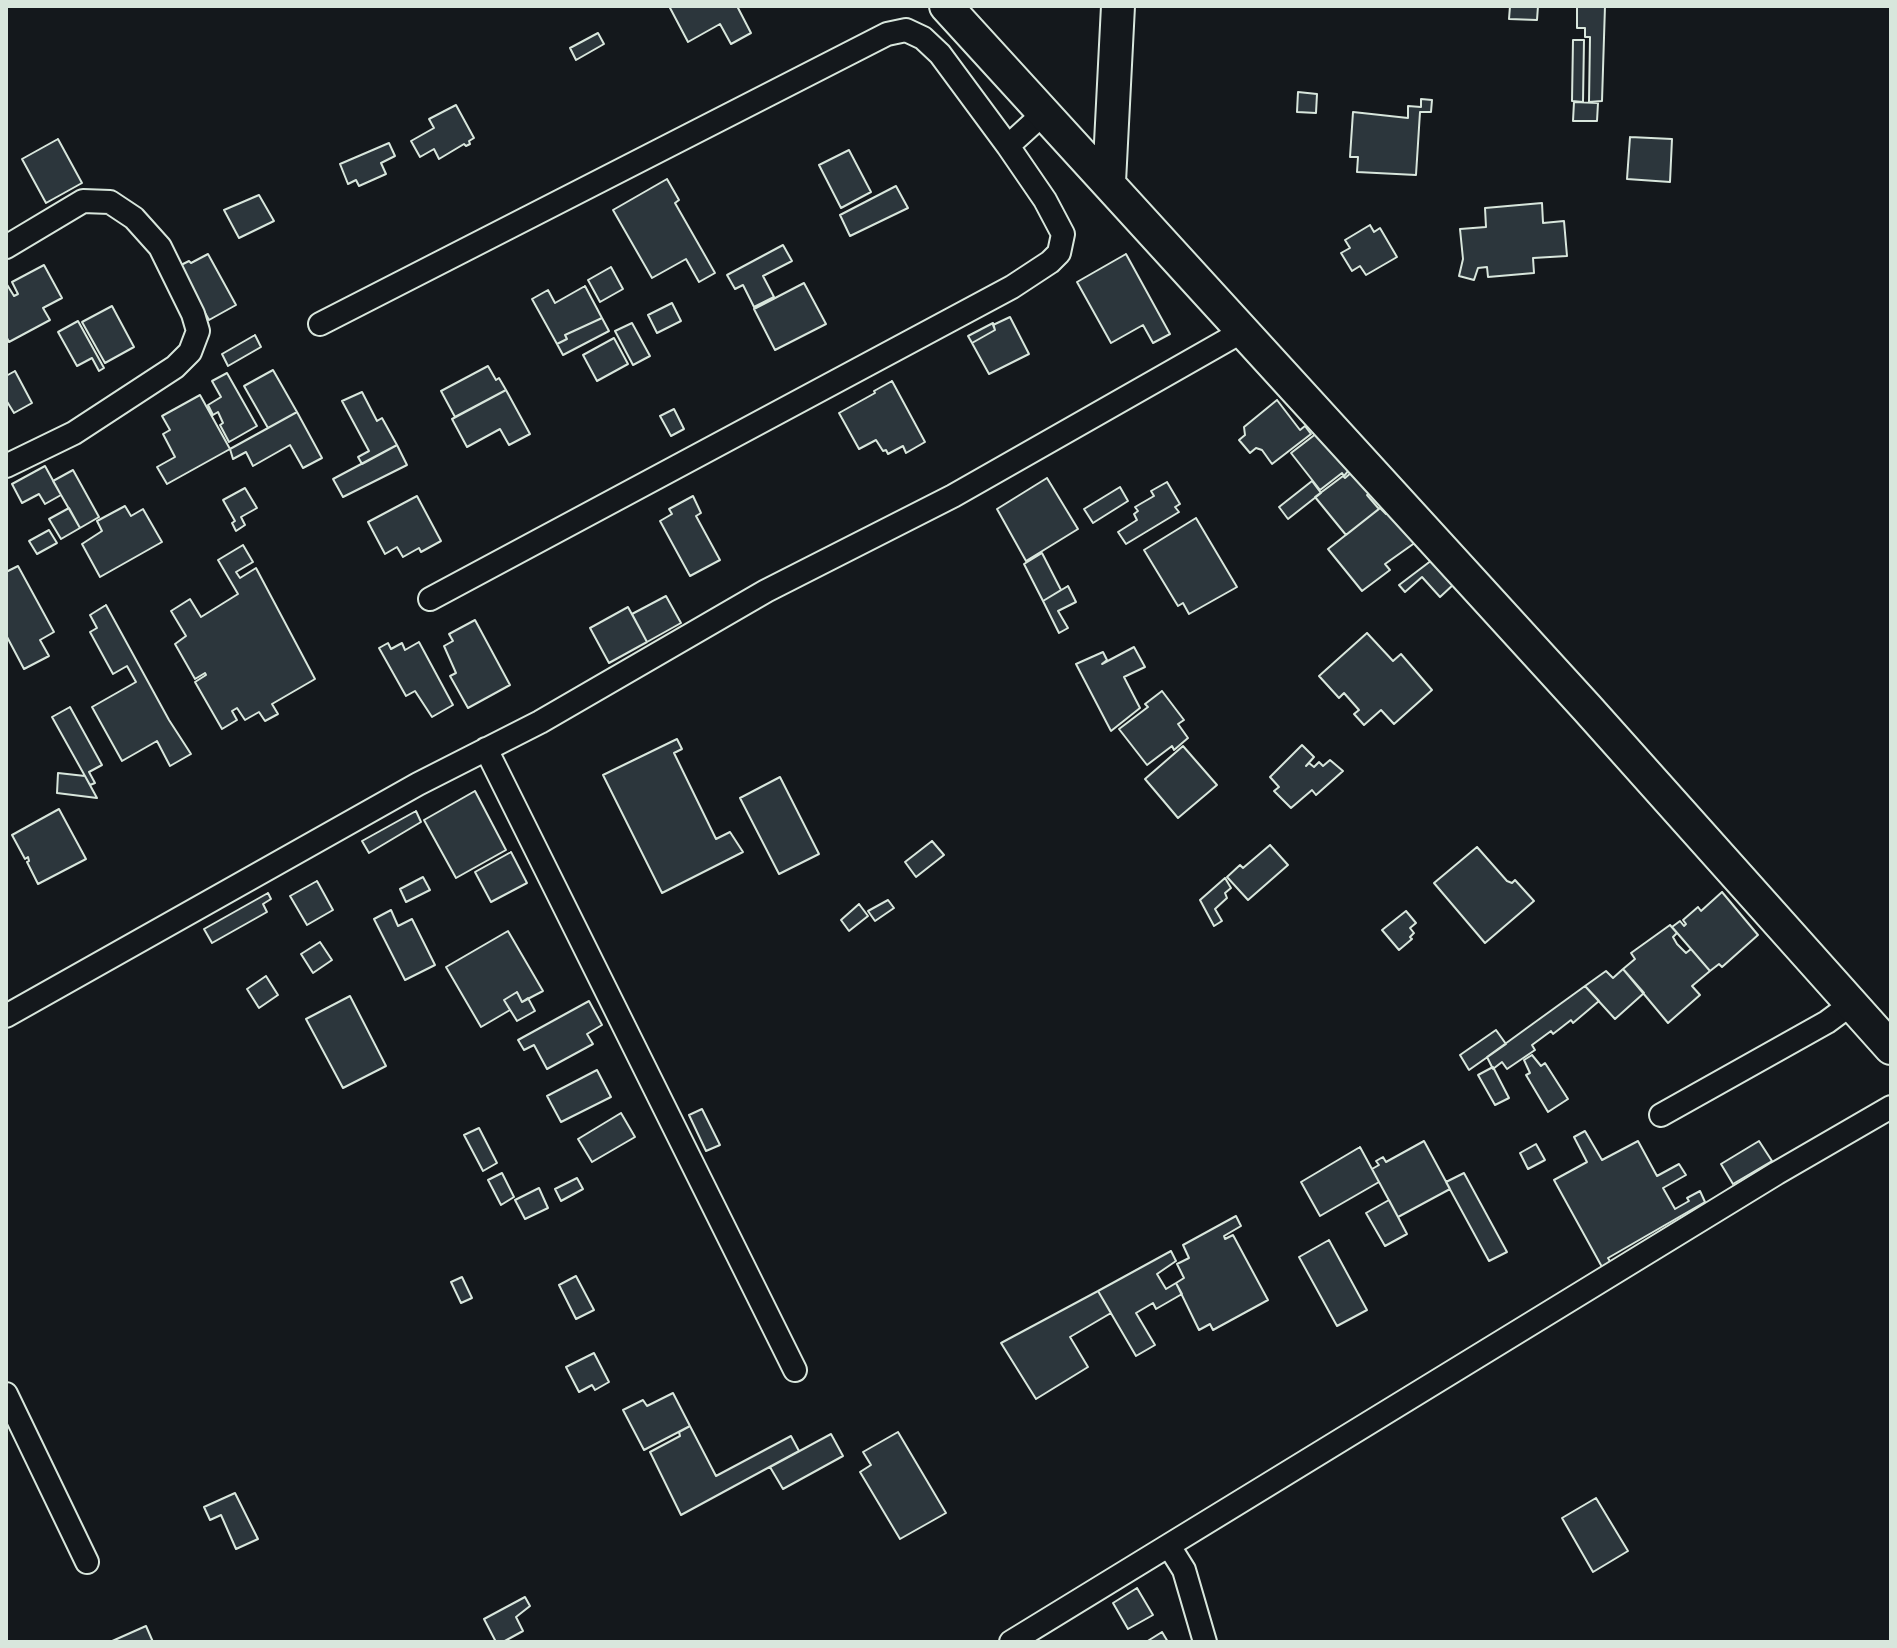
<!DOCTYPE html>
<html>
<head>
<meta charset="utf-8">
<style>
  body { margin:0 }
  #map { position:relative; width:1897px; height:1648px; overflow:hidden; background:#14181c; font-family:Commissioner,sans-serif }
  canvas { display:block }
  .frame { position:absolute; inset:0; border:8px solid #d8e6dc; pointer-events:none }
</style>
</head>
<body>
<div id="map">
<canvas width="1897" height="1648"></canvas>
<div class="frame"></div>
</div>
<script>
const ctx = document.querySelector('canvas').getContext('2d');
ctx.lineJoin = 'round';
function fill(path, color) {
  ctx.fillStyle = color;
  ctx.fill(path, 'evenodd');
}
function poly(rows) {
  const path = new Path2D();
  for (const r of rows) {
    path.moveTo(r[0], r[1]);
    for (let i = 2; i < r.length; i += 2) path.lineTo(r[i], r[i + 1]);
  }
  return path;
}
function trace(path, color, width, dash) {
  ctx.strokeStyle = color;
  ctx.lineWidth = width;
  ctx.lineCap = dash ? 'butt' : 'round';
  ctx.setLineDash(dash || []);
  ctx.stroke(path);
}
const building = poly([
  [669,6,737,6,751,33,731,44,720,24,688,42,669,6],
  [1510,6,1538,6,1537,20,1509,19,1510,6],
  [1577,6,1605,6,1602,101,1589,102,1590,37,1585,37,1585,28,1577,28,1577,6],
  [598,33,604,44,576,60,570,48,598,33],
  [1573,40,1584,40,1583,102,1572,101,1573,40],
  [1298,92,1317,94,1316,113,1297,112,1298,92],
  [1421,99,1432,100,1431,112,1420,112,1416,175,1357,172,1358,157,1350,157,1353,112,1408,118,1408,106,1421,107,1421,99],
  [1574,102,1598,103,1597,121,1573,121,1574,102],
  [456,105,474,138,469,141,470,144,466,146,464,144,439,159,434,149,420,157,411,141,434,128,429,119,456,105],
  [1630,137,1672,139,1670,182,1627,179,1630,137],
  [58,139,82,183,46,203,22,159,58,139],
  [389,143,395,156,381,163,386,174,359,186,356,180,348,184,340,164,389,143],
  [849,150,871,192,841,208,819,165,849,150],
  [667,179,679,200,675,203,715,273,699,282,686,259,652,278,613,210,667,179],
  [896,186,908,208,850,236,840,215,896,186],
  [259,195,274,221,239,238,224,210,259,195],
  [1542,203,1543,223,1564,221,1567,256,1533,258,1534,273,1488,277,1487,267,1478,268,1474,280,1459,276,1463,259,1460,229,1486,227,1485,208,1542,203],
  [1370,225,1374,232,1380,228,1397,257,1366,275,1360,266,1352,271,1341,253,1350,248,1345,240,1370,225],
  [783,245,792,261,763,276,774,297,754,307,743,285,735,289,727,275,783,245],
  [208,254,236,305,209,320,179,266,189,261,191,263,208,254],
  [1126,254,1170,334,1153,343,1143,325,1111,343,1077,282,1126,254],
  [44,265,62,298,43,308,50,320,9,342,6,336,6,283,14,296,18,294,12,282,44,265],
  [611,267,623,289,600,302,588,280,611,267],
  [804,283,826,324,775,350,754,309,804,283],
  [585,286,602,318,565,335,567,339,557,344,532,299,548,290,555,303,585,286],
  [672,303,681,321,657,333,648,315,672,303],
  [112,306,134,347,105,363,82,322,112,306],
  [1010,317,1029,354,989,374,972,343,995,330,993,325,1010,317],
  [602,318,609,331,563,355,557,344,567,339,565,335,602,318],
  [78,321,104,368,99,371,92,358,77,366,58,332,78,321],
  [632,323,650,356,633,365,615,331,632,323],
  [993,323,995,330,972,343,968,336,993,323],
  [255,335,261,347,228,366,222,354,255,335],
  [614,338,628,364,597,381,583,355,614,338],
  [488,366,496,380,499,378,506,390,455,417,441,391,488,366],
  [273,370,297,412,268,428,244,386,273,370],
  [15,371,32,403,14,413,6,400,6,376,15,371],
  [227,373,257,426,229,442,220,425,223,423,218,412,213,415,208,405,221,397,212,381,227,373],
  [892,381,925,442,906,453,903,446,888,454,886,450,883,451,876,440,859,449,839,413,875,393,874,391,892,381],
  [506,390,530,434,509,445,500,429,467,447,452,419,506,390],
  [362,392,377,421,382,418,397,445,362,464,358,457,369,451,342,401,362,392],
  [200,395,230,449,167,484,157,467,175,457,163,434,170,430,162,416,200,395],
  [1277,400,1300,430,1305,426,1311,434,1272,464,1262,450,1256,448,1250,453,1239,440,1245,435,1244,427,1277,400],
  [674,409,684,429,671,436,660,416,674,409],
  [297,412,322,458,303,468,290,445,253,466,246,452,233,459,230,449,297,412],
  [1317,433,1350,469,1344,476,1342,473,1320,490,1291,453,1317,433],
  [397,445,407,465,343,497,333,479,397,445],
  [45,466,61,495,45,504,39,494,22,503,12,484,45,466],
  [73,470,99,517,80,528,53,481,73,470],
  [1352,472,1371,492,1367,495,1379,509,1346,535,1315,497,1343,476,1345,478,1352,472],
  [1047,478,1078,529,1026,561,997,509,1047,478],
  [1312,481,1321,493,1288,519,1279,507,1312,481],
  [1167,482,1180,504,1175,507,1179,512,1126,544,1118,532,1137,520,1134,514,1138,511,1135,507,1154,496,1151,491,1167,482],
  [1120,487,1128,501,1093,523,1084,509,1120,487],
  [245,488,257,508,241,517,245,525,236,531,232,523,235,521,223,500,245,488],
  [417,496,441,541,421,552,419,548,403,557,397,547,385,554,368,522,417,496],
  [693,496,701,513,696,516,720,560,690,576,660,521,672,514,669,509,693,496],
  [125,506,131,516,143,509,162,542,100,577,82,544,102,531,97,521,125,506],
  [69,508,80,528,61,539,49,519,69,508],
  [1380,508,1386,514,1389,511,1416,542,1385,564,1390,570,1362,591,1328,549,1380,508],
  [1196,518,1237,587,1189,614,1183,603,1178,606,1144,550,1196,518],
  [49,530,57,543,37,554,29,541,49,530],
  [243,545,253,562,236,572,240,578,256,568,315,679,272,704,278,714,265,721,259,712,245,720,237,708,232,711,237,720,222,729,195,682,206,675,205,673,195,679,175,644,186,636,171,611,190,599,201,617,238,594,218,560,243,545],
  [1042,553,1061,590,1043,601,1024,564,1042,553],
  [1432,560,1454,584,1440,597,1422,577,1405,592,1399,585,1432,560],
  [18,566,54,632,40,640,49,656,24,669,6,635,6,572,18,566],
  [1068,586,1076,602,1058,611,1068,628,1059,633,1043,601,1068,586],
  [666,596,681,623,647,642,632,614,666,596],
  [106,605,169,720,191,754,170,766,157,741,122,761,92,707,136,682,127,666,113,674,90,632,97,628,90,615,106,605],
  [628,607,647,642,609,663,590,628,628,607],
  [475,620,510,685,468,708,450,676,456,673,444,646,453,641,449,634,475,620],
  [1367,633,1393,661,1401,654,1432,690,1394,724,1381,710,1364,725,1354,714,1359,710,1344,693,1339,698,1319,676,1367,633],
  [419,642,453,705,432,717,415,691,406,696,379,648,388,643,391,649,402,643,405,650,419,642],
  [1134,647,1145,667,1124,677,1140,708,1111,731,1076,664,1103,652,1107,660,1102,664,1134,647],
  [1162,691,1184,720,1178,724,1188,738,1174,750,1172,746,1147,765,1119,729,1148,707,1145,704,1162,691],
  [70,707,102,765,89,772,95,783,90,785,52,717,70,707],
  [677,739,682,749,674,753,716,839,730,832,743,852,662,893,603,775,677,739],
  [1302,745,1314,757,1306,766,1309,763,1314,767,1319,762,1323,766,1330,760,1343,771,1316,795,1312,790,1291,808,1274,791,1279,787,1270,777,1302,745],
  [1183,746,1217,785,1178,818,1145,779,1183,746],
  [58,773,85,776,97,798,57,793,58,773],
  [780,777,819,854,779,874,740,798,780,777],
  [475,791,506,850,456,878,424,820,475,791],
  [59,809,86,859,38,884,27,862,29,861,28,857,25,859,12,835,59,809],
  [416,811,421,822,369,853,362,841,416,811],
  [932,841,944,855,916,877,905,862,932,841],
  [1270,845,1288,865,1248,900,1227,877,1240,865,1243,868,1270,845],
  [1477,847,1507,881,1512,883,1515,880,1534,901,1485,943,1434,883,1477,847],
  [511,852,527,883,491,902,475,872,511,852],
  [423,877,430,890,406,902,400,889,423,877],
  [1225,878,1231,888,1225,893,1227,898,1215,909,1222,921,1214,926,1200,900,1225,878],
  [317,881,333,910,307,925,290,896,317,881],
  [1722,892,1758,935,1722,967,1719,964,1710,971,1672,927,1680,921,1684,926,1686,924,1683,920,1698,907,1701,911,1722,892],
  [268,893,271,899,263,904,267,912,212,943,204,929,268,893],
  [888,900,894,908,875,921,868,911,888,900],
  [859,904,868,916,849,931,841,920,859,904],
  [391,910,398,926,412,919,435,965,405,980,374,919,391,910],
  [1406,911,1416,923,1410,928,1414,933,1410,937,1412,939,1399,950,1382,930,1406,911],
  [1670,925,1677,933,1673,937,1677,944,1686,953,1691,949,1710,971,1692,986,1700,995,1668,1023,1623,969,1635,959,1631,953,1670,925],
  [508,931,543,991,522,1002,517,992,504,1000,510,1010,481,1027,446,967,508,931],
  [320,942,332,960,313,973,301,954,320,942],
  [1623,969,1644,993,1615,1019,1585,986,1606,971,1613,978,1623,969],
  [266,976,278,995,259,1008,247,989,266,976],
  [1585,986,1599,1001,1573,1023,1571,1020,1553,1034,1551,1031,1532,1045,1535,1050,1507,1069,1502,1062,1493,1069,1487,1057,1585,986],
  [517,992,522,1002,528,998,535,1011,517,1021,504,1000,517,992],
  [350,996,386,1066,343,1088,306,1019,350,996],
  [589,1001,602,1025,587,1034,593,1044,547,1069,534,1045,524,1050,518,1040,589,1001],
  [1496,1030,1506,1044,1469,1070,1460,1055,1496,1030],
  [1532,1055,1541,1066,1545,1063,1568,1099,1548,1112,1526,1075,1530,1073,1524,1060,1532,1055],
  [1493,1067,1509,1098,1495,1105,1478,1075,1493,1067],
  [597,1070,611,1097,561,1122,547,1096,597,1070],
  [702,1109,720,1145,706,1151,689,1115,702,1109],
  [621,1113,635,1137,592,1162,578,1139,621,1113],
  [479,1128,497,1163,483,1171,464,1135,479,1128],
  [1585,1131,1602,1160,1638,1141,1657,1176,1679,1164,1686,1175,1663,1188,1675,1209,1689,1201,1687,1198,1700,1191,1705,1202,1608,1258,1611,1263,1602,1267,1554,1180,1587,1162,1574,1137,1585,1131],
  [1424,1141,1450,1189,1398,1217,1372,1169,1379,1165,1376,1161,1383,1157,1386,1162,1424,1141],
  [1759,1141,1772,1161,1733,1184,1721,1164,1759,1141],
  [1536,1144,1545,1160,1528,1169,1520,1153,1536,1144],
  [1360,1147,1379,1182,1320,1216,1301,1182,1360,1147],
  [502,1173,514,1197,501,1205,488,1180,502,1173],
  [1464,1173,1507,1252,1489,1261,1446,1182,1464,1173],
  [577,1178,583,1189,561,1201,555,1189,577,1178],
  [539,1188,548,1208,525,1219,515,1200,539,1188],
  [1389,1200,1407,1234,1385,1246,1366,1213,1389,1200],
  [1236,1216,1241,1226,1224,1236,1225,1239,1233,1235,1268,1300,1213,1330,1210,1324,1199,1330,1176,1283,1184,1278,1177,1264,1189,1258,1183,1245,1236,1216],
  [1329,1240,1367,1310,1337,1326,1299,1257,1329,1240],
  [1171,1251,1176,1261,1157,1274,1166,1289,1176,1283,1182,1294,1156,1309,1153,1303,1136,1313,1155,1345,1136,1356,1098,1291,1171,1251],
  [576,1276,594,1310,576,1319,559,1285,576,1276],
  [462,1277,472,1298,461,1303,451,1282,462,1277],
  [1098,1291,1111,1313,1070,1337,1088,1367,1036,1399,1001,1343,1098,1291],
  [594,1353,609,1382,595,1390,592,1385,579,1392,566,1367,594,1353],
  [673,1393,690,1426,644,1450,623,1410,643,1400,647,1406,673,1393],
  [690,1426,716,1476,791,1436,799,1451,681,1515,650,1452,680,1436,679,1432,690,1426],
  [898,1432,946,1513,900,1539,860,1472,871,1465,863,1452,898,1432],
  [831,1434,843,1456,783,1489,770,1467,831,1434],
  [235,1493,258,1539,236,1549,221,1515,210,1520,204,1507,235,1493],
  [1596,1498,1628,1551,1593,1572,1562,1518,1596,1498],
  [1137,1588,1153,1615,1128,1629,1113,1603,1137,1588],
  [525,1597,530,1606,516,1617,523,1631,503,1642,496,1642,484,1619,525,1597],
  [146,1626,153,1642,110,1642,146,1626],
  [1162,1632,1168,1642,1146,1642,1162,1632]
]);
fill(building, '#2c363c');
trace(building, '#d8e6dc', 2);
const street = poly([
  [1008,146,1043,114],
  [6,247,83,201,110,202,134,218,160,247,193,314,198,331,190,352,175,367,74,433,6,466],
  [320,324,887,34,906,30,923,38,940,54,1008,146,1045,200,1063,234,1059,253,1050,262,1012,287,430,599],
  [486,749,795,1370],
  [6,1016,418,784,540,722,766,591,953,496,1243,331],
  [1661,1115,1827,1022,1850,1005],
  [6,1394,87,1562],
  [1169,1546,1184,1570,1205,1642],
  [1011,1642,1777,1173,1891,1107]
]);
const secondary = poly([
  [946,6,1587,708,1891,1048],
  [1109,182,1118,6]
]);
trace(street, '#d8e6dc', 26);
trace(secondary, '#d8e6dc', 36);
trace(street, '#14181c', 22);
trace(secondary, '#14181c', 32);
</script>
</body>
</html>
